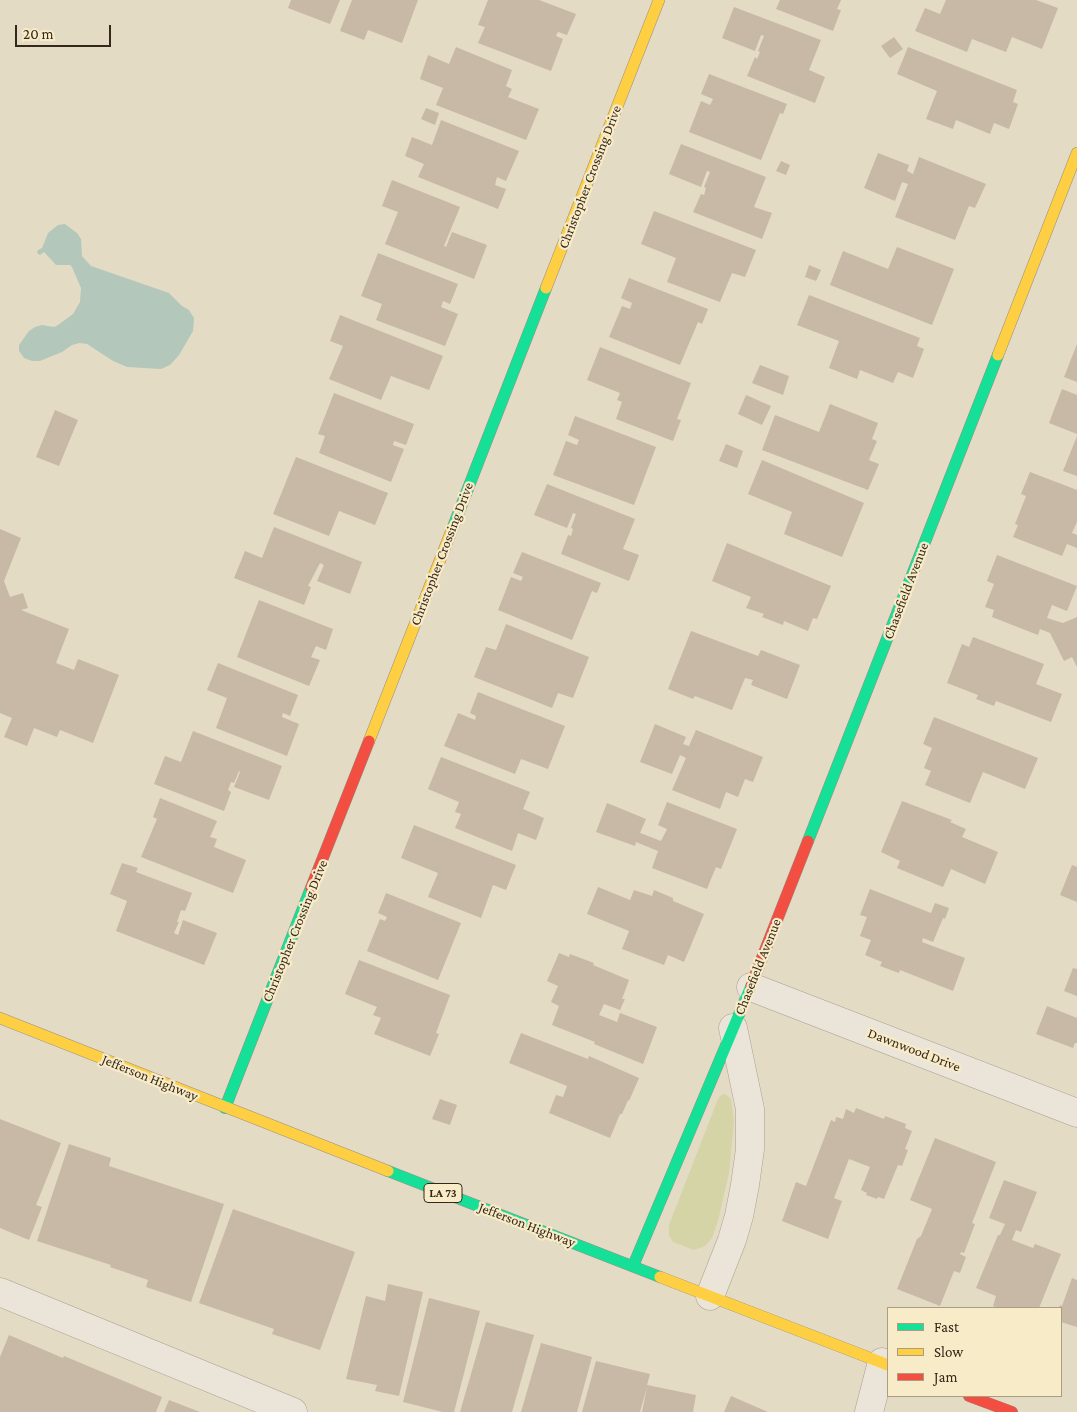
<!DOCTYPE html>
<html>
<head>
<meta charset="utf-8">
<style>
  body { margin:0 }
  #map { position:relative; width:1077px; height:1412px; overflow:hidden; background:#e4dbc5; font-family:"Crimson Pro",serif }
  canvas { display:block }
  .legend { position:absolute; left:887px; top:1307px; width:175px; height:90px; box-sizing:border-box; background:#f8ebc8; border:1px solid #aa9d82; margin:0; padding:6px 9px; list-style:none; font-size:15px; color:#352719 }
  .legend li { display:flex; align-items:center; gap:10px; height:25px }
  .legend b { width:25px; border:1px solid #aa9d82 }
  .scale { position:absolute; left:15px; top:25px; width:96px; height:22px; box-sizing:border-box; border:2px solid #352719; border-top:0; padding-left:6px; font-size:15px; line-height:18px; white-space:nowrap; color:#352719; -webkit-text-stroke:4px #f8ebc8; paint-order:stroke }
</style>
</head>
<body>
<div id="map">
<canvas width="1077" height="1412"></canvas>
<ul class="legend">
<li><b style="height:6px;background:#16e098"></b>Fast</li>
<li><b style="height:6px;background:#ffcf43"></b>Slow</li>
<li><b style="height:6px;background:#f24e42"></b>Jam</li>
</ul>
<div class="scale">20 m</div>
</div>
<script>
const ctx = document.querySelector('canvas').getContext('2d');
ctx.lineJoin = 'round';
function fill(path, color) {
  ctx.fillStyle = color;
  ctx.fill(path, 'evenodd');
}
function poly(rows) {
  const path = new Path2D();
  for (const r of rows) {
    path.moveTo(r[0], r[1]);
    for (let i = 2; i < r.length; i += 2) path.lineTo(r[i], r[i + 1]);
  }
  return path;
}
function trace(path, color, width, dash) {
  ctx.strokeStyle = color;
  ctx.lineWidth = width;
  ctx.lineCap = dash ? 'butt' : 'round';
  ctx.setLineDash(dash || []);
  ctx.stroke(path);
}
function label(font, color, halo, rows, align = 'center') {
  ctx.font = font + ' "Crimson Pro",serif';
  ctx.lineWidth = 4.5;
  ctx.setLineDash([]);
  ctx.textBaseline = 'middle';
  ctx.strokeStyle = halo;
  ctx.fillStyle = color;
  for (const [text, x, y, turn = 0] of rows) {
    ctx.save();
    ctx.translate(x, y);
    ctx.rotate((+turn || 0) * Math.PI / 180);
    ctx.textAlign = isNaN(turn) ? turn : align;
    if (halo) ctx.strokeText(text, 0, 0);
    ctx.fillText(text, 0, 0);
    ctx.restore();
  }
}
fill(poly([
  [725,1094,731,1099,734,1122,729,1173,718,1221,712,1238,705,1246,694,1250,673,1242,669,1235,669,1225,718,1099,721,1095]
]), '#d4d4a6');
fill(poly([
  [65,224,77,233,81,239,82,256,91,266,169,293,182,306,189,310,194,318,193,331,179,355,170,365,161,369,127,367,113,361,87,344,79,343,72,345,62,352,40,361,32,361,24,358,19,351,19,345,29,331,35,327,42,325,54,327,58,325,73,314,80,302,81,288,72,267,70,265,56,265,44,252,40,255,37,253,38,250,42,248,48,233,58,225]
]), '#b3c8ba');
fill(poly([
  [291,0,340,0,330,24,288,8],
  [352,0,418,0,402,43,368,30,364,40,340,31],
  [488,0,539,0,576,14,567,35,558,32,556,36,563,39,551,71,478,43,485,27,478,25],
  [780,0,841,0,837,9,841,10,833,31,776,9],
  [946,0,1036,0,1058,8,1042,49,1012,37,1006,52,972,39,967,52,915,31,925,8,940,14],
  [734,7,821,40,809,70,825,77,815,103,747,76,755,57,757,59,760,52,758,51,764,36,761,35,755,51,722,38],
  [894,37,903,49,890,58,881,46],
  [456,47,512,70,506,86,512,89,508,97,539,109,526,140,436,105,443,88,420,79,428,55,449,64],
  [908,47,1017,90,1013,102,1018,104,1009,129,994,123,990,134,956,120,953,129,926,119,937,91,897,74],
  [709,74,787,104,783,114,780,113,761,160,689,132,701,101,710,105,713,99,701,94],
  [426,108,439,113,435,125,421,119],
  [441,120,519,151,506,181,497,177,495,185,506,189,498,209,418,177,424,164,405,156,412,137,432,145],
  [681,144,766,177,754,207,772,213,762,239,693,212,701,194,704,195,706,188,704,187,710,172,707,171,701,187,669,174],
  [878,153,909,165,907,171,913,174,919,157,986,184,975,208,969,206,955,240,895,217,908,184,902,182,895,201,864,188],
  [781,161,790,165,786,175,776,171],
  [392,180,460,207,444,246,446,247,452,232,487,245,474,279,385,244,398,212,382,206],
  [654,211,756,250,745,277,732,273,720,302,667,282,676,258,641,244],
  [897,247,954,269,932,325,830,285,843,251,888,269],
  [378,253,458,284,450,304,443,301,441,307,458,314,445,346,376,320,382,304,361,296],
  [809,265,821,270,816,281,805,277],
  [629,278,708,309,702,324,698,322,680,365,609,337,622,306,630,309,632,303,621,298],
  [809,295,920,338,917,346,924,349,913,378,898,372,893,383,860,370,857,379,829,368,839,341,797,325],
  [340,315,443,356,429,390,391,376,381,400,329,379,343,346,330,341],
  [1077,344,1077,382,1064,377],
  [600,347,691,383,677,419,681,420,673,441,616,419,622,402,617,400,620,393,587,380],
  [760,365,789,376,783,395,752,383],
  [1062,389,1077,395,1077,434,1049,423],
  [334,393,414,424,406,445,394,441,393,445,404,449,391,482,319,453,325,436,318,434],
  [746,395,771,406,762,425,738,414],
  [830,404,878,423,872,439,877,441,869,460,879,464,868,490,762,450,775,415,819,432],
  [55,410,78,420,59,466,36,457],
  [575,416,656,447,634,505,553,475,566,441,577,445,579,440,568,435],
  [1077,436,1077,476,1063,471],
  [726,444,743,451,737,468,719,461],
  [296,457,388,493,375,525,339,511,329,536,273,514],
  [762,460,864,503,842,557,784,534,792,512,748,494],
  [1030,472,1077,490,1077,522,1072,533,1077,535,1077,548,1067,544,1062,556,1013,537,1018,525,1015,524,1026,496,1021,494],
  [547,484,635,519,623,549,639,555,629,581,561,554,568,535,571,536,573,529,571,528,576,514,573,513,567,528,534,515],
  [274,527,362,562,350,594,317,581,324,565,320,563,308,586,311,587,304,605,234,578,245,551,262,558],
  [0,529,21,538,4,581,10,597,23,593,28,608,21,610,69,629,56,663,74,670,78,659,119,675,93,743,60,730,57,737,34,728,27,746,4,737,12,718,0,713],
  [727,543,831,586,817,619,813,618,808,631,784,621,783,625,762,617,764,614,746,608,751,597,712,581],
  [522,552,601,583,597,593,592,591,572,640,498,610,511,577,521,581,523,577,513,573],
  [997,555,1077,586,1067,611,1052,605,1047,618,1063,623,1077,617,1077,667,1072,657,1064,661,1050,633,1040,629,1038,635,992,617,994,610,985,607,994,584,987,581],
  [259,600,333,629,326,650,316,646,311,657,320,660,309,686,237,657],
  [506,624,589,657,573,698,558,693,552,708,474,677,486,647,496,650],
  [691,631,758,656,761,650,800,665,787,699,751,685,753,680,745,678,732,710,695,696,693,699,668,689],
  [973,637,1044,664,1036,684,1062,694,1051,722,996,701,994,706,976,699,978,695,947,683,962,644,969,647],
  [218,663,298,695,290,716,283,713,282,717,299,724,287,756,216,728,227,698,207,690],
  [478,692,565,726,548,769,521,759,515,774,444,746,458,713,475,720,476,716,470,713],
  [934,717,1038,758,1025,789,983,772,970,803,925,785,931,771,924,768,932,748,923,744],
  [655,724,686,737,683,744,689,746,696,730,763,757,753,782,745,779,738,797,726,792,720,809,672,790,686,758,680,755,672,774,640,762],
  [193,731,282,766,269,800,234,787,240,772,239,771,234,783,231,782,228,790,231,792,224,811,154,784,165,756,181,762],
  [441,757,530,792,523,809,544,818,536,840,518,833,512,851,455,828,461,814,455,812,459,802,428,789],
  [160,798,217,821,210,837,217,839,214,847,246,860,233,893,141,857,157,819,153,817],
  [902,801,952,820,950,822,966,829,962,837,998,852,985,884,951,869,943,887,897,868,900,861,881,852],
  [667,802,737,829,721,869,716,867,707,889,652,868,658,851,636,842,635,846,596,832,607,803,646,819,640,833,661,841,667,829,658,825],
  [414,825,516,865,506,890,493,885,481,918,428,897,438,873,401,858],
  [122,863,138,868,136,872,192,893,185,911,181,910,177,922,179,922,174,933,178,935,183,920,217,933,204,965,116,931,127,901,110,894],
  [1072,865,1077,867,1077,902,1060,895],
  [598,887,630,900,634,890,652,896,654,890,673,898,673,901,704,914,684,962,668,955,664,965,622,949,629,931,587,914],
  [870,889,931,913,935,903,949,908,945,919,943,918,933,942,923,938,922,942,965,958,953,991,900,970,899,973,880,966,882,962,865,955,871,940,860,936,867,917,860,915],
  [386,893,461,923,438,980,367,951,380,919,385,921,387,917,378,913],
  [559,953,569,957,570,954,594,963,593,965,629,980,622,999,625,999,620,1010,604,1004,599,1015,617,1022,620,1013,657,1027,643,1064,594,1044,595,1042,552,1025,559,1006,551,1002,558,986,547,981],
  [359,960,450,995,436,1033,439,1034,430,1056,374,1034,381,1018,373,1015,377,1007,345,994],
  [1073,968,1077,969,1077,996,1064,991],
  [1047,1006,1077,1018,1077,1043,1075,1043,1073,1048,1036,1034],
  [521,1033,588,1059,589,1056,639,1078,629,1101,628,1100,622,1114,620,1114,610,1138,549,1113,556,1095,563,1097,567,1086,509,1063],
  [440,1099,457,1105,450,1125,432,1119],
  [856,1108,884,1119,885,1116,906,1124,905,1128,912,1131,905,1149,908,1150,902,1166,898,1165,884,1199,878,1197,877,1199,866,1195,867,1193,861,1190,870,1167,849,1159,834,1198,842,1201,828,1239,782,1221,796,1182,806,1186,831,1120,835,1122,836,1117,843,1119,846,1109,854,1113],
  [0,1119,61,1143,36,1205,42,1207,29,1240,0,1228],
  [935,1138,996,1162,972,1223,975,1224,964,1253,961,1252,960,1254,966,1257,960,1273,954,1271,940,1306,897,1289,917,1239,921,1236,932,1209,910,1200],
  [69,1144,111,1158,109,1166,224,1204,191,1302,146,1287,148,1280,110,1267,111,1265,37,1241],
  [1004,1180,1037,1192,1021,1232,1016,1230,1012,1240,1033,1248,1035,1244,1061,1254,1039,1308,999,1308,993,1306,996,1296,976,1288,998,1235,1000,1235,1005,1224,989,1218],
  [233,1209,355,1252,320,1350,272,1334,274,1329,199,1303],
  [1072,1278,1077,1280,1077,1327,1061,1322,1061,1308,1059,1308,1060,1305,1062,1306],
  [388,1284,423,1292,399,1396,375,1391,377,1385,346,1379,366,1296,385,1301],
  [429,1298,480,1311,454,1412,443,1412,403,1402],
  [486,1322,534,1335,512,1412,460,1412],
  [9,1335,63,1358,64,1356,162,1397,156,1412,0,1412,0,1357],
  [541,1343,592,1357,577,1412,521,1412],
  [596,1361,650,1374,647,1385,696,1395,693,1412,642,1412,647,1387,640,1412,582,1412],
  [731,1396,768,1412,724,1412],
  [169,1400,200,1412,164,1412]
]), '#c8b8a6');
const street = poly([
  [751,987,1077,1113],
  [0,1292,293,1412],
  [710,1296,732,1240,739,1216,745,1185,750,1149,750,1109,733,1028],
  [869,1412,882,1362]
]);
const fast = poly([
  [453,527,546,288],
  [808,841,998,355],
  [225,1108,311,888],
  [388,1171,660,1277],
  [633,1266,751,986]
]);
const slow = poly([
  [546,288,659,0],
  [998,355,1077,153],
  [369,741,453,527],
  [0,1018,388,1171],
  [660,1277,888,1365]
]);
const jam = poly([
  [311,888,369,741],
  [751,986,808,841],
  [969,1396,1012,1412]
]);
trace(street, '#a89e8f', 29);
trace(fast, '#978f80', 12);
trace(slow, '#978f80', 12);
trace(jam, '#978f80', 12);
trace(street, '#eae5d8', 28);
trace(fast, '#16e098', 11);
trace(slow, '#ffcf43', 11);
trace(jam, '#f24e42', 11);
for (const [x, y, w] of [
  [443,1193,38]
]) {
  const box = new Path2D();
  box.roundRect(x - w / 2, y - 9.5, w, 19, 4);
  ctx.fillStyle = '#f8ebc8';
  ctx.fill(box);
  trace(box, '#352719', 1);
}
label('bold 12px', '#352719', null, [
  ["LA 73",443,1193]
]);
label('14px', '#352719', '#f8ebc8', [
  ["Christopher Crossing Drive",590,177,-69],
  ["Christopher Crossing Drive",442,554,-69],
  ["Chasefield Avenue",906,591,-69],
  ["Christopher Crossing Drive",295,931,-68],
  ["Chasefield Avenue",758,967,-68],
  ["Dawnwood Drive",914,1050,21],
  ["Jefferson Highway",150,1078,22],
  ["Jefferson Highway",527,1225,21]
]);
</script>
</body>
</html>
